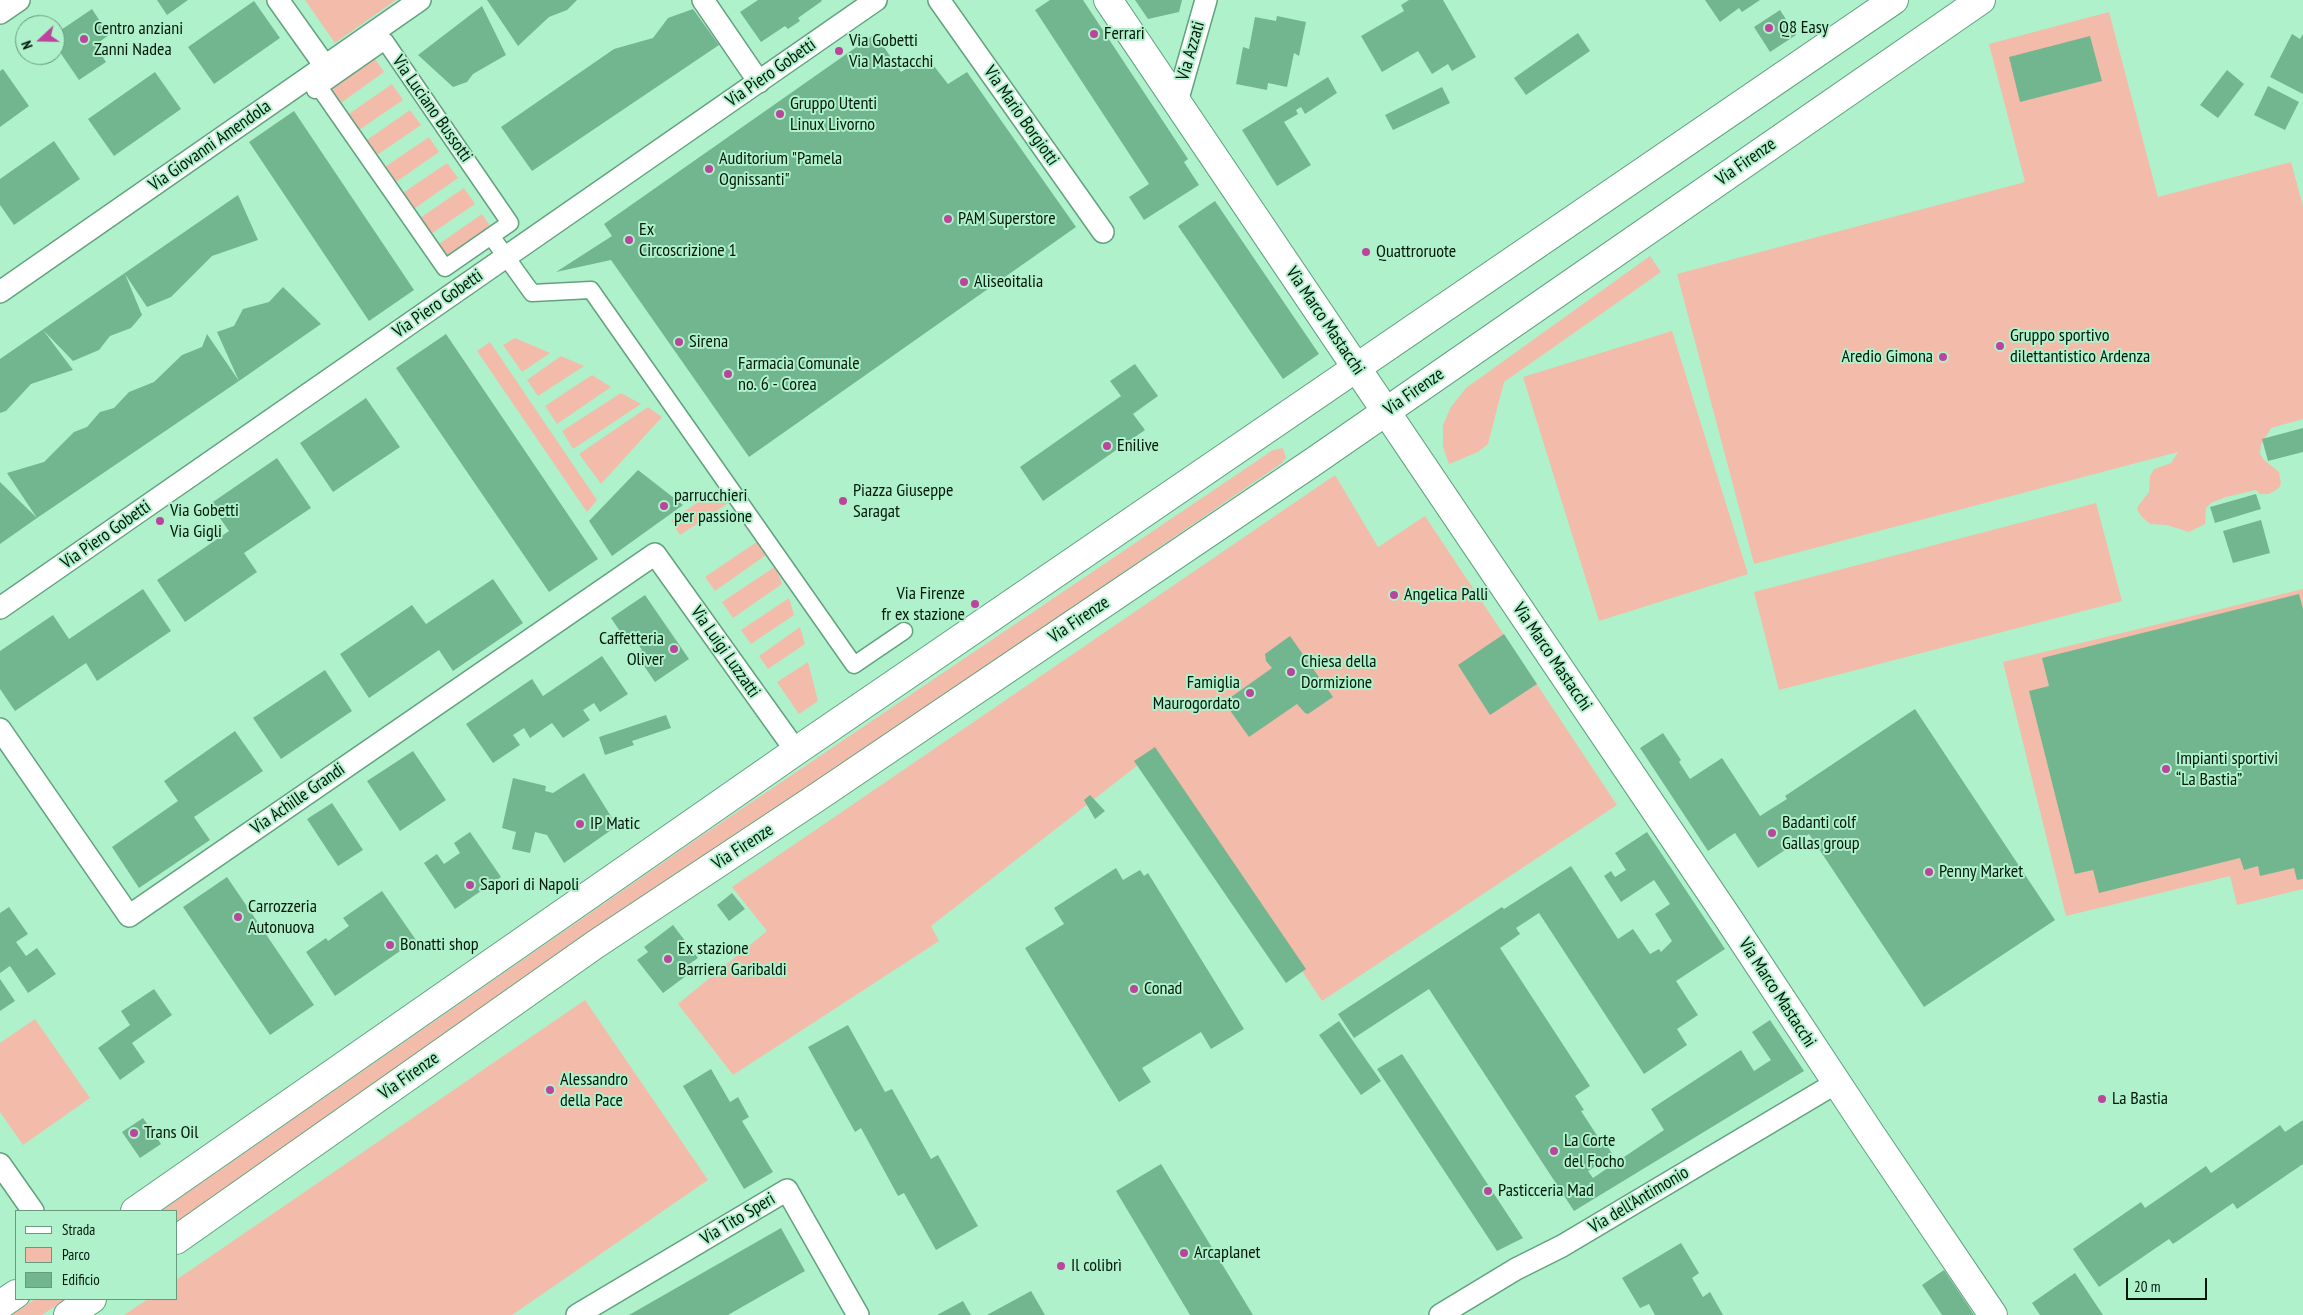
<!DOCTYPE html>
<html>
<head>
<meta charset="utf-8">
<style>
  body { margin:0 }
  #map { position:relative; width:2303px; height:1315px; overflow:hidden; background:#aff1cb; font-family:"PT Sans Narrow",sans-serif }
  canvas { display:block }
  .legend { position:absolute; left:15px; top:1210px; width:162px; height:90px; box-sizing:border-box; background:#aff1cb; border:1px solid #699a7e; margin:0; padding:6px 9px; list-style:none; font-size:15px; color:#00170a }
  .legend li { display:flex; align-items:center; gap:10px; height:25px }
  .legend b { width:25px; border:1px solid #699a7e }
  .north { position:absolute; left:15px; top:15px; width:50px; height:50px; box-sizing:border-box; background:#aff1cb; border:1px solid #699a7e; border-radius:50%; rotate:249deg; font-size:14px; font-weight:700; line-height:20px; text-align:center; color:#00170a }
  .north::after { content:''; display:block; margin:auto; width:18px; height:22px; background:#ba459d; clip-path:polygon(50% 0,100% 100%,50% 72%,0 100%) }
  .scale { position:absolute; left:2126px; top:1278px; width:81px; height:22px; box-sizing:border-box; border:2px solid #00170a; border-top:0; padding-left:6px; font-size:15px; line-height:18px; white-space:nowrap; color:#00170a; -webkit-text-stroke:4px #aff1cb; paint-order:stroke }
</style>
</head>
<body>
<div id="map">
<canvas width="2303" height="1315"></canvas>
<ul class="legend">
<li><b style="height:6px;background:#fff"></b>Strada</li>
<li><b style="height:14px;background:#f3bcaa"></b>Parco</li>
<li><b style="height:14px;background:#72b690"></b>Edificio</li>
</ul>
<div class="north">N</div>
<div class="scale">20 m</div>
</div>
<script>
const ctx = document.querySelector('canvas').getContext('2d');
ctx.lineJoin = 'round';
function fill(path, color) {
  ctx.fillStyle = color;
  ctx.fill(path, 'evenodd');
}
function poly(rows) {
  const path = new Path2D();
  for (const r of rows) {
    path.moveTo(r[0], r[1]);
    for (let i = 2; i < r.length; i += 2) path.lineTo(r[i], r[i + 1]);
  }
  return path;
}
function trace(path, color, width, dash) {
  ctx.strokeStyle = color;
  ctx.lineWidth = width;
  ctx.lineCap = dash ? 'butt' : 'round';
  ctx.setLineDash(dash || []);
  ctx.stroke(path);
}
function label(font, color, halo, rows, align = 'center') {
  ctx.font = font + ' "PT Sans Narrow",sans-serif';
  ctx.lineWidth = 4;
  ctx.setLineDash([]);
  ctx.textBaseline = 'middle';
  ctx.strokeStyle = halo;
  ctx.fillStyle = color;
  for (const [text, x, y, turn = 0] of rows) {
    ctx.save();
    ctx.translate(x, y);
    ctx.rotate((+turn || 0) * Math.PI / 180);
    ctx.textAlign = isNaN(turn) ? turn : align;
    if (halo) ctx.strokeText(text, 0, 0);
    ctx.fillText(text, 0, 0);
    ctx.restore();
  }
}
fill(poly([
  [305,0,396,0,335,43],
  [2109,12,2158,197,2291,162,2303,206,2303,419,2271,428,2261,445,2260,453,2263,459,2279,472,2281,483,2279,488,2269,494,2260,494,2256,490,2226,497,2211,503,2206,508,2205,524,2189,532,2167,525,2150,524,2141,516,2137,509,2138,506,2149,492,2150,476,2154,469,2171,463,2178,452,1754,564,1677,274,2025,182,1989,44],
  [373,56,384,72,338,105,327,89],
  [392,84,403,100,356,132,346,116],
  [410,110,421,125,374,157,364,142],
  [429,137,439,152,393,184,382,169],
  [447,163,458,178,411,211,400,195],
  [464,188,475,204,428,236,417,220],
  [482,214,493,230,446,262,436,246],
  [1650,256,1661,272,1504,382,1488,444,1478,452,1449,464,1443,447,1443,425,1451,407,1466,388],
  [1672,331,1748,574,1599,621,1523,377],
  [515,338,550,353,522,372,503,345],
  [490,342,597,500,587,512,477,351],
  [561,356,584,366,538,396,527,380],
  [592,375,611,387,557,424,545,406],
  [621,393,641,404,573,449,562,431],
  [648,407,662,417,601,484,579,454],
  [1283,448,1286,458,1282,463,176,1223,176,1211,161,1211,700,837,1273,450],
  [1335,475,1378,547,1425,516,1617,805,1322,1001,1156,751,931,926,939,941,733,1075,678,1004,767,931,732,887],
  [723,486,733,500,680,535,671,520],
  [2096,503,2122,601,1779,690,1754,592],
  [761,539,766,555,715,591,705,577],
  [776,566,782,584,733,618,722,602],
  [2303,589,2303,889,2237,905,2230,876,2066,916,2003,662],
  [789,598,794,615,751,644,741,630],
  [800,627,805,644,768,669,759,656],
  [808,662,818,701,799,714,777,682],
  [585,1000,708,1180,512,1315,124,1315,148,1299,176,1299,176,1280],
  [35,1019,90,1098,23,1145,0,1112,0,1043],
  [35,1299,66,1299,42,1315,12,1315]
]), '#f3bcaa');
fill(poly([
  [157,0,188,0,167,15],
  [487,0,577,0,567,10,549,17,518,46],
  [758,0,821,0,822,1,798,18,800,21,788,29,785,26,761,42,740,12],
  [1050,0,1083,0,1188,159,1184,162,1199,185,1144,220,1129,197,1149,184,1035,10],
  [1135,0,1182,0,1179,12,1148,19],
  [1409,0,1443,0,1476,57,1452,71,1448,64,1432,74,1418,51,1382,72,1361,36,1404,11,1401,5],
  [1705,0,1760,0,1742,12,1739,8,1720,22],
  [254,1,280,38,214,84,188,47],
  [482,6,506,55,473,74,467,82,453,87,418,55],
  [92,9,109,35,95,45,106,62,79,80,55,45,55,34],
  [693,9,719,45,532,171,501,127,614,49,653,38,668,18],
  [1780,10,1796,35,1770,52,1754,27],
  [1277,16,1306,22,1299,56,1294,53,1287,87,1268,83,1267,90,1236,84,1243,47,1249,49,1255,17,1276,21],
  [1578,33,1590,51,1526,95,1514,78],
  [875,34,901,72,926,56,948,84,967,72,1076,227,749,457,611,260,556,272,612,236,604,224],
  [2292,34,2300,39,2303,34,2303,94,2270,77],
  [2090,36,2102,81,2020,102,2009,57],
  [3,69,29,106,0,127,0,71],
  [2227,70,2244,84,2218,118,2200,105],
  [155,72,181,109,114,156,88,119],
  [1328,77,1337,93,1305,114,1301,107,1296,110,1298,114,1284,122,1311,165,1277,186,1242,130],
  [2268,86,2299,102,2285,130,2254,115],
  [1442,87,1450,103,1393,130,1385,115],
  [294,111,414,290,369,321,249,142],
  [54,141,80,179,14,225,0,205,0,179],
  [238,195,258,240,212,256,171,297,147,307,125,274,142,315,131,328,110,336,99,350,73,361,43,330,73,370,31,384,6,411,0,413,0,359],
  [1215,201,1319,354,1283,379,1178,226],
  [283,287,321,324,239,381,217,332,234,326,243,309,269,302],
  [207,334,239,381,37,518,7,473,44,462,74,432,87,427,100,412,114,408,129,392,154,382,182,355,202,347],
  [446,334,598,559,549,592,396,368],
  [1135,364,1158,396,1133,414,1145,430,1043,501,1020,467,1121,396,1110,381],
  [366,398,400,447,333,492,300,443],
  [2303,428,2303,452,2268,461,2262,439],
  [277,458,311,508,244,553,257,572,185,622,157,580,229,531,210,504],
  [638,470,683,505,612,556,589,521],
  [0,482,37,518,0,544],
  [2256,494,2261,509,2215,523,2210,507],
  [2261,520,2270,553,2233,563,2223,531],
  [493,579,523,623,453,671,439,650,369,698,340,654,412,605,426,624],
  [143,589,171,631,97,681,86,663,15,711,0,689,0,651,53,615,69,639],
  [2299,594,2303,609,2303,879,2297,880,2294,868,2260,876,2258,866,2244,870,2240,858,2099,893,2093,870,2075,874,2029,691,2049,686,2042,658],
  [645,595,689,659,655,682,636,654,642,650,636,641,630,646,611,618],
  [1504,634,1537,684,1490,715,1458,665],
  [1290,636,1333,697,1308,714,1305,713,1297,704,1249,737,1224,702,1272,668,1266,661,1265,654],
  [602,656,628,694,600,712,594,703,583,710,590,720,563,738,552,723,530,738,524,728,513,735,520,745,493,763,466,724,532,679,543,696],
  [325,670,352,711,281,759,253,718],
  [1915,709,2055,920,1924,1007,1809,834,1758,868,1735,833,1708,851,1640,748,1663,733,1681,760,1679,762,1690,779,1722,758,1760,816,1787,799,1785,796],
  [666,715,671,728,632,741,634,745,605,755,599,737],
  [235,731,263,771,194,817,210,840,139,888,112,847,178,801,164,781],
  [1155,747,1306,969,1286,983,1134,761],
  [413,751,446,800,400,831,367,781],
  [584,773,617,826,564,863,547,835,535,832,530,853,512,849,516,832,502,828,513,778,546,786,545,791,553,793],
  [1090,795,1105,811,1095,819,1084,800],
  [332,803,363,850,338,866,307,819],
  [470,832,501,877,455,909,424,863,437,854,444,864,460,853,454,843],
  [1647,832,1725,949,1676,981,1698,1015,1677,1029,1687,1045,1644,1074,1539,913,1516,928,1520,934,1500,948,1590,1086,1575,1096,1584,1110,1581,1111,1602,1143,1604,1141,1613,1155,1588,1171,1593,1178,1664,1130,1651,1109,1741,1050,1754,1071,1771,1060,1752,1032,1770,1020,1804,1071,1574,1211,1429,989,1354,1038,1338,1014,1502,907,1504,909,1571,866,1618,939,1633,929,1650,954,1659,949,1661,952,1672,941,1655,914,1670,904,1654,880,1621,902,1604,876,1611,871,1615,877,1626,870,1615,853],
  [1116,868,1123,880,1140,870,1144,876,1148,873,1244,1029,1211,1049,1201,1032,1142,1068,1151,1082,1119,1102,1025,948,1064,924,1054,908],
  [227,877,314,1005,270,1035,183,907],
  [382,891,416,940,335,996,306,952,326,938,328,941,349,926,343,918],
  [732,893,745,909,729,921,717,905],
  [9,907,28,934,16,942,26,956,37,948,56,974,28,993,10,966,0,973,0,913],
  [673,925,698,958,685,967,690,973,663,993,637,960,648,952,644,947],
  [0,979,15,1001,0,1011],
  [154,989,172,1015,132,1043,145,1062,120,1080,98,1048,130,1025,121,1011],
  [1339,1021,1381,1081,1361,1095,1319,1035],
  [848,1025,885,1092,892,1089,931,1159,938,1155,978,1226,936,1250,904,1193,898,1196,861,1128,855,1132,808,1047],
  [1402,1054,1523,1238,1497,1251,1377,1069],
  [711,1069,730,1102,738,1097,749,1117,742,1121,773,1172,744,1189,683,1086],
  [143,1118,161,1144,140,1158,122,1132],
  [2303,1120,2303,1164,2237,1209,2233,1203,2173,1244,2169,1239,2099,1287,2073,1249,2141,1202,2145,1208,2206,1166,2211,1173,2280,1125,2285,1132],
  [1161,1164,1253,1315,1190,1315,1116,1191],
  [781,1228,805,1271,728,1315,629,1315],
  [1681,1243,1699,1273,1692,1278,1703,1297,1710,1292,1723,1315,1655,1315,1649,1304,1640,1308,1622,1278],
  [1944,1270,1967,1304,1974,1315,1942,1315,1922,1285],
  [2075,1273,2103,1315,2040,1315,2032,1303],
  [1031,1291,1045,1315,987,1315],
  [963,1301,971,1315,937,1315]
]), '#72b690');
const pedestrian = poly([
  [315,90,319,87,445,268,510,223,385,41,319,87],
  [491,236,532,293,591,290,854,665,904,631]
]);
const minor = poly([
  [278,0,325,66],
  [703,0,759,82],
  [939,0,1103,232],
  [0,13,19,0],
  [1177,102,1206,0],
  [0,292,420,0],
  [0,608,876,0],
  [0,729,129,916,655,554,796,751],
  [0,1164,33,1211],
  [577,1315,787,1190,858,1315],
  [1440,1315,1516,1269,1562,1246,1836,1083]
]);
const tertiary = poly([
  [1108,0,1728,918,1870,1133,1993,1315]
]);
const secondary = poly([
  [135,1211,796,751,1894,0],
  [176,1240,596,944,816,798,1313,462,1981,0],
  [0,1305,16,1294],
  [68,1315,92,1299]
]);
trace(pedestrian, '#62a27f', 19);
trace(minor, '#62a27f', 24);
trace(tertiary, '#62a27f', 30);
trace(secondary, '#62a27f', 30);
trace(pedestrian, '#fff', 16);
trace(minor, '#fff', 21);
trace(tertiary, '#fff', 28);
trace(secondary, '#fff', 28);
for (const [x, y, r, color] of [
  [1769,28,5,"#ba459d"],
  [1094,34,5,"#ba459d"],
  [84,39,5,"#ba459d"],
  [839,51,5,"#ba459d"],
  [780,114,5,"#ba459d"],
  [709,169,5,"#ba459d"],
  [948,219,5,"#ba459d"],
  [629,240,5,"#ba459d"],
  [1366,252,5,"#ba459d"],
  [964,282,5,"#ba459d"],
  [679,342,5,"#ba459d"],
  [2000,346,5,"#ba459d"],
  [1943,357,5,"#ba459d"],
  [728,374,5,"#ba459d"],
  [1107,446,5,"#ba459d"],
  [843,501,5,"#ba459d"],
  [664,506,5,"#ba459d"],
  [160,521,5,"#ba459d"],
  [1394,595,5,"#ba459d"],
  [975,604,5,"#ba459d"],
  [674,649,5,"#ba459d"],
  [1291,672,5,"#ba459d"],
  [1250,693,5,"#ba459d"],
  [2166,769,5,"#ba459d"],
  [580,824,5,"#ba459d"],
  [1772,833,5,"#ba459d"],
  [1929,872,5,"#ba459d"],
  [470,885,5,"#ba459d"],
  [238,917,5,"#ba459d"],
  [390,945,5,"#ba459d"],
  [668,959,5,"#ba459d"],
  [1134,989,5,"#ba459d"],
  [550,1090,5,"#ba459d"],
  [2102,1099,5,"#ba459d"],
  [134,1133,5,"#ba459d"],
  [1554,1151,5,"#ba459d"],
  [1488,1191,5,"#ba459d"],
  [1184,1253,5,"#ba459d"],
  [1061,1266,5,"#ba459d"]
]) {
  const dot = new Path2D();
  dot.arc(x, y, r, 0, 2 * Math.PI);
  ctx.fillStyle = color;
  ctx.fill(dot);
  trace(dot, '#aff1cb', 2);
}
label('18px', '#00170a', '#aff1cb', [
  ["Q8 Easy",1779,28],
  ["Centro anziani",94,29],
  ["Zanni Nadea",94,50],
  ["Ferrari",1104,34],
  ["Via Gobetti",849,41],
  ["Via Mastacchi",849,62],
  ["Gruppo Utenti",790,104],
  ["Linux Livorno",790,125],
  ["Auditorium \"Pamela",719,159],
  ["Ognissanti\"",719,180],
  ["PAM Superstore",958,219],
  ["Ex",639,230],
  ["Circoscrizione 1",639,251],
  ["Quattroruote",1376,252],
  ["Aliseoitalia",974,282],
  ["Gruppo sportivo",2010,336],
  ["dilettantistico Ardenza",2010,357],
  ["Sirena",689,342],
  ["Aredio Gimona",1933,357,"right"],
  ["Farmacia Comunale",738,364],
  ["no. 6 - Corea",738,385],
  ["Enilive",1117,446],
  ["Piazza Giuseppe",853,491],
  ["Saragat",853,512],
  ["parrucchieri",674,496],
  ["per passione",674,517],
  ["Via Gobetti",170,511],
  ["Via Gigli",170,532],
  ["Via Firenze",965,594,"right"],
  ["fr ex stazione",965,615,"right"],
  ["Angelica Palli",1404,595],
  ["Caffetteria",664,639,"right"],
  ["Oliver",664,660,"right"],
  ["Chiesa della",1301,662],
  ["Dormizione",1301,683],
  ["Famiglia",1240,683,"right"],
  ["Maurogordato",1240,704,"right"],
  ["Impianti sportivi",2176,759],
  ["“La Bastia”",2176,780],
  ["Badanti colf",1782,823],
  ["Gallas group",1782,844],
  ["IP Matic",590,824],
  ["Penny Market",1939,872],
  ["Sapori di Napoli",480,885],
  ["Carrozzeria",248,907],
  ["Autonuova",248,928],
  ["Bonatti shop",400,945],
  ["Ex stazione",678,949],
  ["Barriera Garibaldi",678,970],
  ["Conad",1144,989],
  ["Alessandro",560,1080],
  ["della Pace",560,1101],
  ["La Bastia",2112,1099],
  ["Trans Oil",144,1133],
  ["La Corte",1564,1141],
  ["del Focho",1564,1162],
  ["Pasticceria Mad",1498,1191],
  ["Arcaplanet",1194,1253],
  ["Il colibrì",1071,1266]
], 'left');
label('18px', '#00170a', '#aff1cb', [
  ["Via Azzati",1191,51,-74],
  ["Via Piero Gobetti",771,73,-35],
  ["Via Luciano Bussotti",432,109,55],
  ["Via Mario Borgiotti",1021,116,55],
  ["Via Giovanni Amendola",210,146,-35],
  ["Via Firenze",1746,162,-35],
  ["Via Piero Gobetti",438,304,-35],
  ["Via Marco Mastacchi",1325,321,56],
  ["Via Firenze",1414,392,-35],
  ["Via Piero Gobetti",106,535,-35],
  ["Via Firenze",1079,620,-34],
  ["Via Luigi Luzzatti",725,652,55],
  ["Via Marco Mastacchi",1552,657,56],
  ["Via Achille Grandi",298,799,-35],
  ["Via Firenze",743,847,-33],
  ["Via Marco Mastacchi",1777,993,57],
  ["Via Firenze",409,1076,-35],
  ["Via dell'Antimonio",1639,1200,-31],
  ["Via Tito Speri",738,1219,-31]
]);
</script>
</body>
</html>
